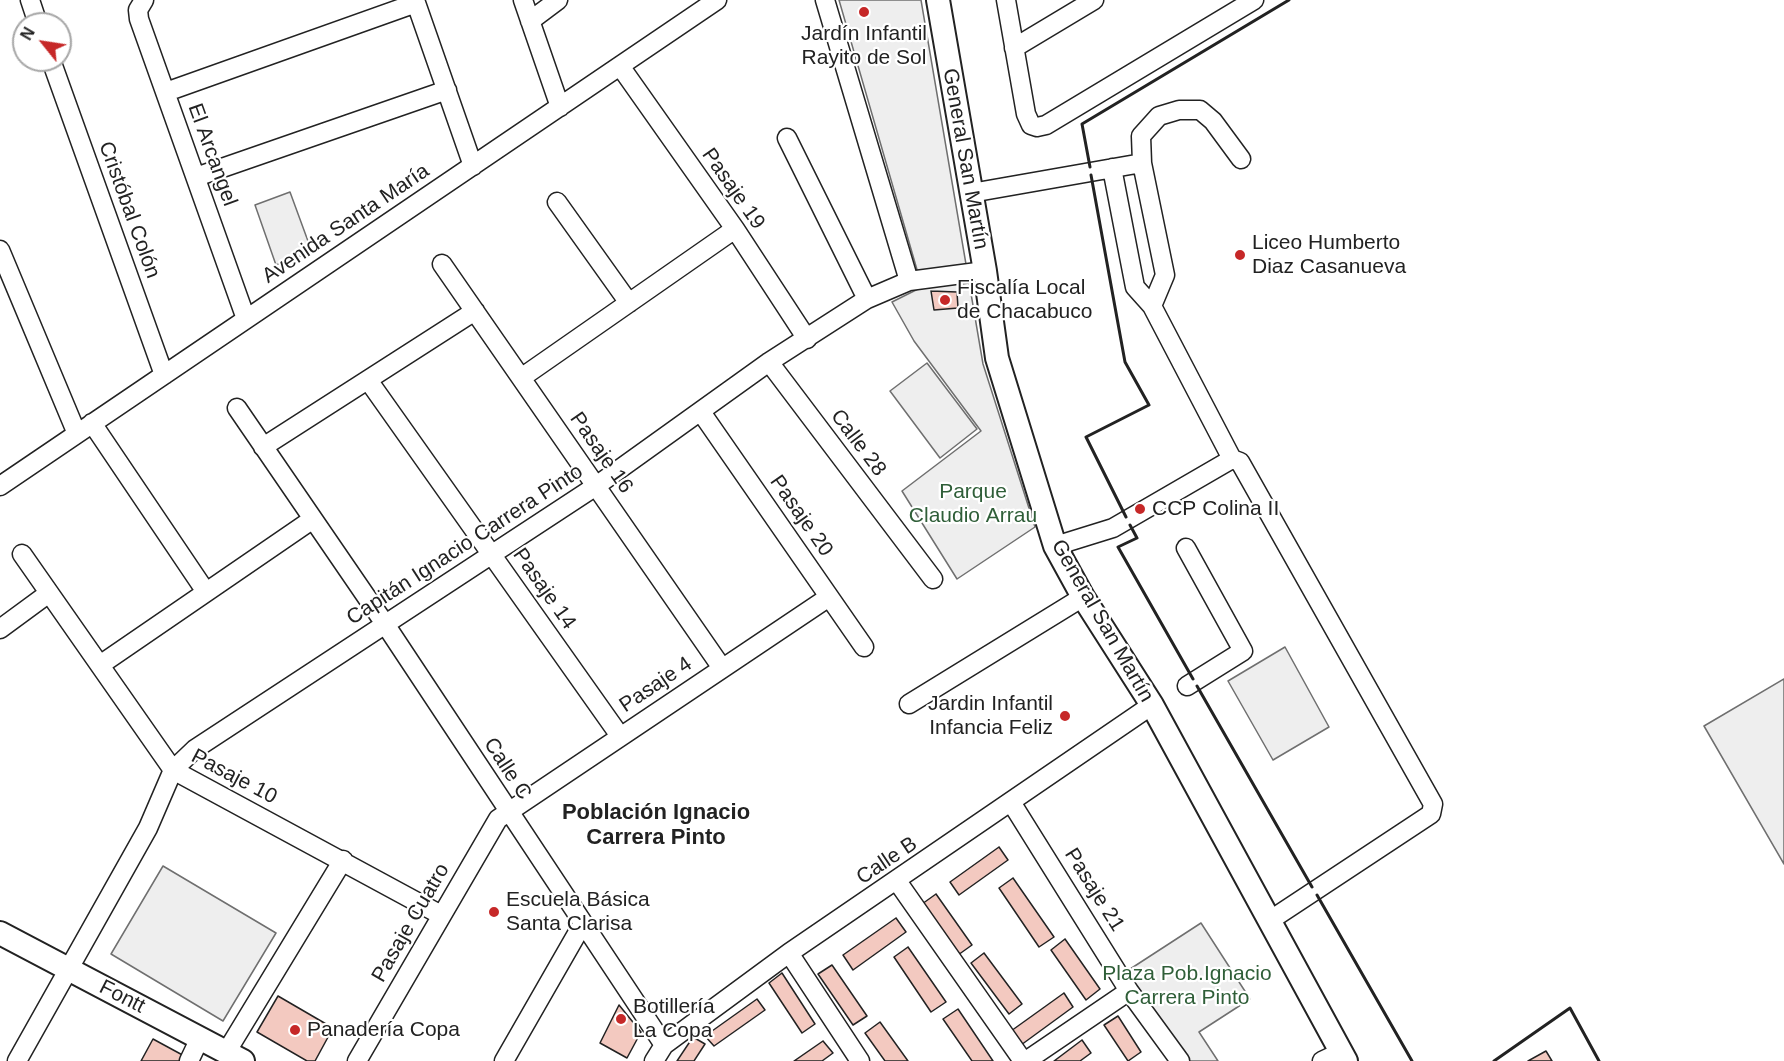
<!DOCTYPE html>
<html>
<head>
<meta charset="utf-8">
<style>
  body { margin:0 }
  #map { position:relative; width:1784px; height:1061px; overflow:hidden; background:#fff; font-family:Helvetica,sans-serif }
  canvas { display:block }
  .north { position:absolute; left:12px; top:12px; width:60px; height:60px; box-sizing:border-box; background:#fff; border:2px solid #a7a7a7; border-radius:50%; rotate:300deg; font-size:16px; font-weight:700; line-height:24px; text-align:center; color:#222 }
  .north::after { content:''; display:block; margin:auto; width:21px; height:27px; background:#c62828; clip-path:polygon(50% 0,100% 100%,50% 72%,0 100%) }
</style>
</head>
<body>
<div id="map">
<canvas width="1784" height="1061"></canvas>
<div class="north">N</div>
</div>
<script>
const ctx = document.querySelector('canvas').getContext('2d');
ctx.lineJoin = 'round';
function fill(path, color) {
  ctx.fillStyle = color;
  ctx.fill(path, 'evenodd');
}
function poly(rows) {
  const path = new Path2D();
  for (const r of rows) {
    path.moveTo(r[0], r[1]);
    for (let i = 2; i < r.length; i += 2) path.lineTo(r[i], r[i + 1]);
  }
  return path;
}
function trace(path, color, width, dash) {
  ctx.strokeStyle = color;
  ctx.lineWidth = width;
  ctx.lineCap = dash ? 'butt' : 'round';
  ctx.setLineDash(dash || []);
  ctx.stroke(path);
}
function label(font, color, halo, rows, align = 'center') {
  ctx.font = font + ' Helvetica,sans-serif';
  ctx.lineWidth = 4.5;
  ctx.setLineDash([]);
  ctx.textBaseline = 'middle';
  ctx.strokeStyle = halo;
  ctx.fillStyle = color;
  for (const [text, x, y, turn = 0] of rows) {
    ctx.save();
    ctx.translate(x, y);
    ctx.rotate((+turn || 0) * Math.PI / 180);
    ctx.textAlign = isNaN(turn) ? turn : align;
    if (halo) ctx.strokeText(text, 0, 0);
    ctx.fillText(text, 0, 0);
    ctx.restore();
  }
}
const green = poly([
  [839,0,921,0,983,364,1035,527,957,579,902,491,981,431,914,341,892,302,922,287,839,0],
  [290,192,312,252,276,265,255,205,290,192],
  [927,363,977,429,940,458,890,391,927,363],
  [1285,647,1329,727,1273,760,1228,681,1285,647],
  [1784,679,1784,864,1704,726,1784,679],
  [163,866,276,933,223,1021,111,954,163,866],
  [1201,923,1250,999,1199,1032,1218,1061,1185,1061,1124,973,1201,923]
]);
fill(green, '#eee');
trace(green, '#6f6f6f', 1.5);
const building = poly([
  [931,291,957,292,958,308,934,310,931,291],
  [999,847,1008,860,959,895,950,882,999,847],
  [1013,878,1054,937,1039,947,999,888,1013,878],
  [936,894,972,945,958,955,922,904,936,894],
  [896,918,906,932,853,970,843,955,896,918],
  [1065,939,1100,989,1086,1000,1051,950,1065,939],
  [908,947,946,1002,931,1012,894,957,908,947],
  [984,953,1022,1004,1009,1014,971,963,984,953],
  [832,965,867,1016,853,1025,818,974,832,965],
  [782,973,815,1024,802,1033,769,983,782,973],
  [1064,993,1073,1007,1021,1045,1011,1031,1064,993],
  [278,996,333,1028,315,1061,307,1061,257,1032,278,996],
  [757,999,765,1010,714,1046,705,1036,757,999],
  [619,1005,641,1032,627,1058,600,1043,619,1005],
  [958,1009,993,1061,972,1061,943,1019,958,1009],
  [1118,1016,1141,1052,1128,1061,1104,1025,1118,1016],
  [880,1022,908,1061,885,1061,865,1033,880,1022],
  [693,1037,705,1044,694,1061,677,1061,693,1037],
  [153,1039,188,1058,186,1061,141,1061,153,1039],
  [1082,1040,1091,1053,1080,1061,1054,1061,1082,1040],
  [823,1041,833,1053,822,1061,794,1061,823,1041],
  [1546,1051,1552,1061,1528,1061,1546,1051]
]);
fill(building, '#f3c9c0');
trace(building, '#222', 1.5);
const minor = poly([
  [30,0,38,24],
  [144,0,138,10,139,19,246,319],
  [415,0,473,166],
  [523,0,560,107],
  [825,0,909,281],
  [1006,0,1026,114,1031,125,1037,127,1046,125,1254,0],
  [530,21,558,0],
  [1014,48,1094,0],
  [51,60,164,375],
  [620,66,735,229,807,339],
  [166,92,416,3],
  [787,138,867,299],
  [1112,168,1135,287,1152,306],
  [196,177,447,90],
  [971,193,1142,163],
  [557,202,629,303],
  [0,250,77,434],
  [442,264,722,668],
  [769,362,933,579],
  [521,378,735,229],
  [368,380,620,736],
  [237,408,385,624,664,1045],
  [701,412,864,647],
  [92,423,206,592],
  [263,447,475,311],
  [1232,459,1152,306,1165,275,1142,163,1141,136,1159,116,1179,110,1200,110,1213,121,1241,159],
  [0,486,717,0],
  [1055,546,1113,528,1232,459,1240,462,1433,804,1431,814,1269,921],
  [1186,548,1243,651,1187,686],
  [22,554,173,770,441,915],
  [0,629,49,593],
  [100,665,313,519],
  [909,704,1083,597],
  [1011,802,1129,991,1180,1061],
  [897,881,1023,1061],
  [789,953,860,1061],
  [227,1051,343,860],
  [17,1061,148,828,173,770,195,749,596,486,769,362,867,299,909,281,985,271],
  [189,1061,200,1038],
  [357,1061,498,819,829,597],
  [504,1061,582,925],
  [654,1061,664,1045,789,953,1152,705],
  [1026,1061,1129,991],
  [1322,1061,1341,1052]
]);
const major = poly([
  [938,0,985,271,997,358,1055,546,1083,597,1152,705,1346,1061],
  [0,933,243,1061]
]);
trace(minor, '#222', 21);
trace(major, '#222', 26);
trace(minor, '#fff', 18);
trace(major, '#fff', 22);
trace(poly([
  [1090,167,1082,124,1289,0],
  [1091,175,1125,362,1149,405,1086,437,1126,517],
  [1130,525,1137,538,1118,547,1193,679],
  [1197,686,1312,887],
  [1317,895,1412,1061],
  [1494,1061,1570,1008,1599,1061]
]), '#222', 3);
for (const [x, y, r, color] of [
  [864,12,6,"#c62828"],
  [1240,255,6,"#c62828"],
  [945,300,6,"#c62828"],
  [1140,509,6,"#c62828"],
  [1065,716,6,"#c62828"],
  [494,912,6,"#c62828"],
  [621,1019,6,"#c62828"],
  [295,1030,6,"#c62828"]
]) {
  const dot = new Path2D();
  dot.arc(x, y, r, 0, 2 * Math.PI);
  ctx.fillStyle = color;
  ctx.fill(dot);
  trace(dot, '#fff', 2);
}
label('21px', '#222', '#fff', [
  ["Jardín Infantil",864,34,"center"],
  ["Rayito de Sol",864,58,"center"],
  ["Liceo Humberto",1252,243],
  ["Diaz Casanueva",1252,267],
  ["Fiscalía Local",957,288],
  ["de Chacabuco",957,312],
  ["CCP Colina II",1152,509],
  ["Jardin Infantil",1053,704,"right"],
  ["Infancia Feliz",1053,728,"right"],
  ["Escuela Básica",506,900],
  ["Santa Clarisa",506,924],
  ["Botillería",633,1007],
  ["La Copa",633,1031],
  ["Panadería Copa",307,1030]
], 'left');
label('21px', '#222', '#fff', [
  ["El Arcangel",212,155,70],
  ["General San Martín",965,159,80],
  ["Pasaje 19",733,189,55],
  ["Cristóbal Colón",129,210,70],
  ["Avenida Santa María",346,224,-34],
  ["Calle 28",858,443,53],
  ["Pasaje 16",601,453,55],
  ["Pasaje 20",801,516,55],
  ["Capitán Ignacio Carrera Pinto",465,545,-33],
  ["Pasaje 14",544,589,55],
  ["General San Martín",1102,621,60],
  ["Pasaje 4",656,685,-34],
  ["Calle C",507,769,57],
  ["Pasaje 10",234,777,28],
  ["Calle B",887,861,-34],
  ["Pasaje 21",1094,890,58],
  ["Pasaje Cuatro",411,923,-60],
  ["Fontt",122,997,27]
]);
label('21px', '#2f5e38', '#fff', [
  ["Parque",973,492],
  ["Claudio Arrau",973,516],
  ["Plaza Pob.Ignacio",1187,974],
  ["Carrera Pinto",1187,998]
]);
label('bold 22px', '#222', '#fff', [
  ["Población Ignacio",656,813],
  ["Carrera Pinto",656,838]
]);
</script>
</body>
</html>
